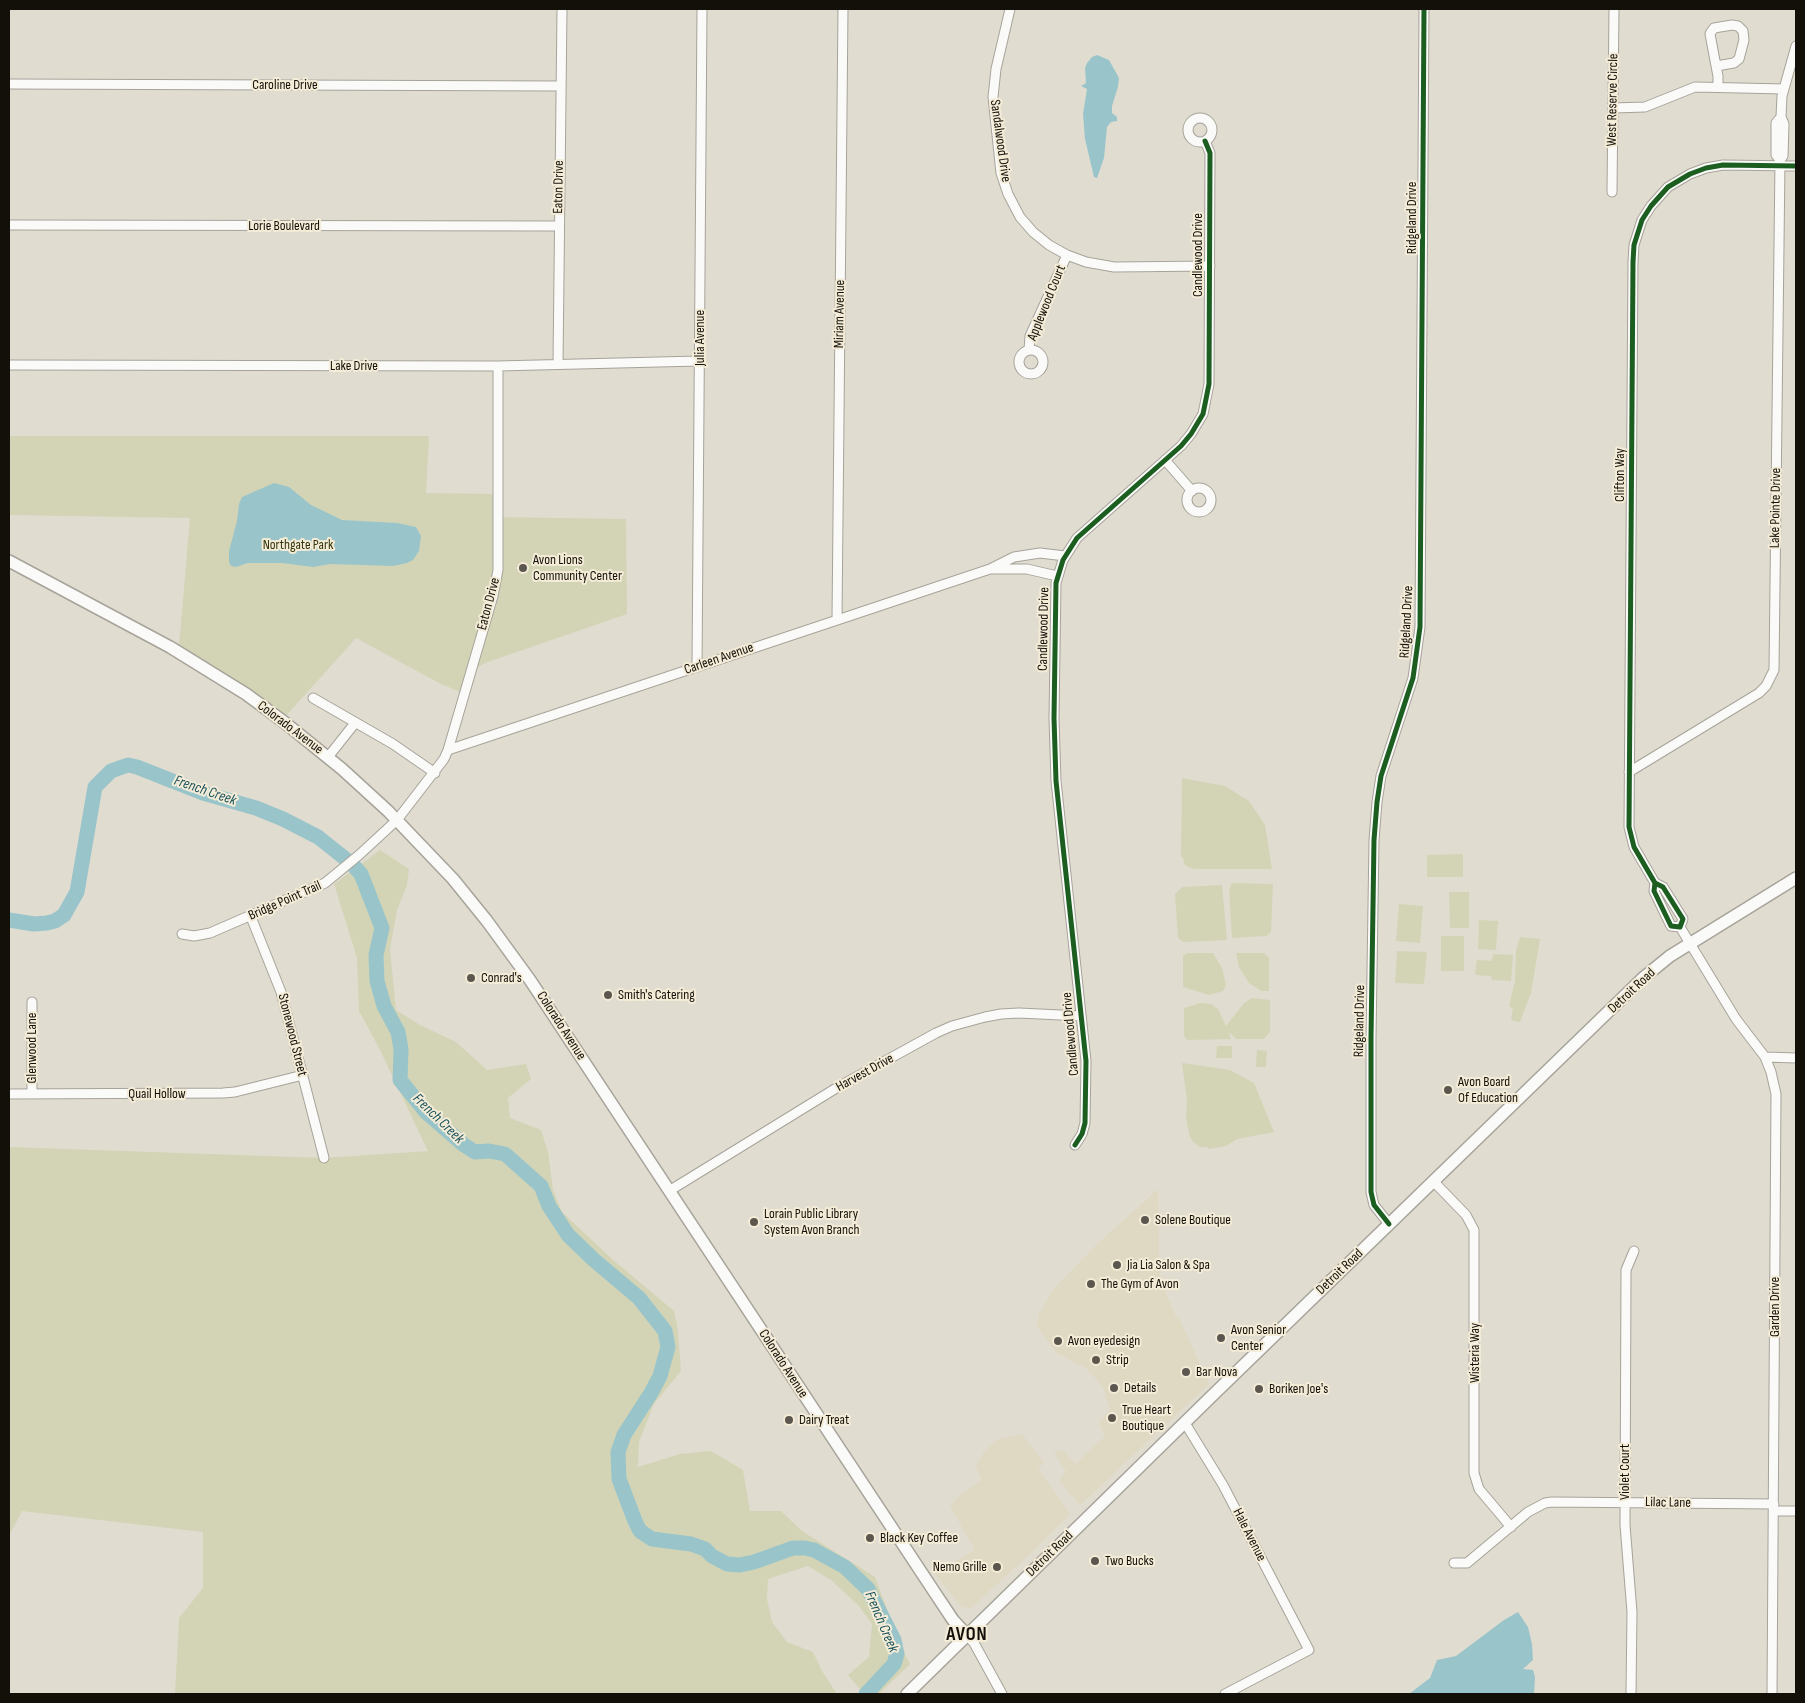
<!DOCTYPE html>
<html>
<head>
<meta charset="utf-8">
<style>
  body { margin:0 }
  #map { position:relative; width:1805px; height:1703px; overflow:hidden; background:#e1dcd0; font-family:"Sofia Sans Condensed",sans-serif }
  canvas { display:block }
  .frame { position:absolute; inset:0; border:10px solid #131009; pointer-events:none }
</style>
</head>
<body>
<div id="map">
<canvas width="1805" height="1703"></canvas>
<div class="frame"></div>
</div>
<script>
const ctx = document.querySelector('canvas').getContext('2d');
ctx.lineJoin = 'round';
function fill(path, color) {
  ctx.fillStyle = color;
  ctx.fill(path, 'evenodd');
}
function poly(rows) {
  const path = new Path2D();
  for (const r of rows) {
    if (r.length === 3) {
      path.moveTo(r[0] + r[2], r[1]);
      path.arc(r[0], r[1], r[2], 0, 2 * Math.PI);
      continue;
    }
    path.moveTo(r[0], r[1]);
    for (let i = 2; i < r.length; i += 2) path.lineTo(r[i], r[i + 1]);
  }
  return path;
}
function trace(path, color, width, dash) {
  ctx.strokeStyle = color;
  ctx.lineWidth = width;
  ctx.lineCap = dash ? 'butt' : 'round';
  ctx.setLineDash(dash || []);
  ctx.stroke(path);
}
function label(font, color, halo, rows, align = 'center') {
  ctx.font = font + ' "Sofia Sans Condensed",sans-serif';
  ctx.lineWidth = 4;
  ctx.setLineDash([]);
  ctx.textBaseline = 'middle';
  ctx.strokeStyle = halo;
  ctx.fillStyle = color;
  for (const [text, x, y, turn = 0] of rows) {
    ctx.save();
    ctx.translate(x, y);
    ctx.rotate((+turn || 0) * Math.PI / 180);
    ctx.textAlign = isNaN(turn) ? turn : align;
    if (halo) ctx.strokeText(text, 0, 0);
    ctx.fillText(text, 0, 0);
    ctx.restore();
  }
}
fill(poly([
  [1158,1189,1159,1260,1161,1280,1175,1315,1180,1320,1209,1384,1080,1505,1059,1481,1066,1471,1054,1453,1062,1449,1075,1464,1105,1436,1099,1423,1110,1410,1103,1387,1087,1369,1057,1353,1037,1326,1039,1314,1053,1290,1096,1245],
  [1022,1434,1044,1463,1038,1469,1070,1514,1029,1555,971,1608,962,1607,935,1574,975,1550,950,1506,958,1497,981,1480,976,1465,984,1452,996,1440]
]), '#dfd8c2');
fill(poly([
  [9,436,429,436,426,493,494,494,494,517,626,519,627,614,485,663,466,674,460,692,439,683,356,638,285,717,240,685,179,646,190,518,9,515],
  [1182,778,1225,786,1249,801,1265,825,1272,869,1194,869,1188,867,1184,864,1183,857,1181,857],
  [380,850,409,869,407,885,397,910,390,949,396,1010,420,1025,456,1042,487,1070,526,1064,531,1079,508,1098,510,1118,541,1130,548,1152,553,1190,562,1212,612,1259,674,1311,678,1331,681,1371,654,1404,639,1442,638,1467,680,1454,711,1451,743,1470,750,1511,781,1511,802,1531,875,1577,887,1609,891,1629,910,1664,879,1694,864,1694,848,1675,869,1657,872,1624,858,1605,831,1580,808,1566,768,1579,767,1599,772,1622,787,1642,813,1652,822,1671,837,1694,175,1694,179,1618,203,1588,203,1532,22,1511,9,1536,9,1147,324,1158,428,1151,379,1048,359,1011,357,958,334,884],
  [1463,854,1463,877,1427,877,1427,855],
  [1232,883,1273,884,1271,932,1266,936,1232,938,1229,891],
  [1222,885,1227,940,1183,942,1178,938,1175,894,1182,887],
  [1449,892,1469,892,1469,928,1450,928],
  [1399,904,1423,906,1420,943,1396,941],
  [1479,920,1498,921,1496,950,1478,949],
  [1441,936,1464,936,1464,971,1441,971],
  [1520,937,1540,939,1531,993,1520,1022,1511,1020,1513,1009,1509,1006,1515,981,1516,951],
  [1397,951,1427,952,1424,984,1395,983],
  [1187,953,1213,953,1222,968,1226,985,1223,991,1209,995,1183,987,1183,956],
  [1236,953,1264,953,1269,958,1269,991,1261,991,1249,983,1239,967],
  [1493,954,1513,955,1511,981,1492,980,1491,976,1477,975,1475,974,1477,960,1492,961],
  [1252,998,1270,1000,1270,1032,1264,1039,1236,1039,1229,1032,1231,1039,1187,1040,1184,1036,1184,1008,1201,1003,1211,1004,1218,1009,1226,1026,1244,1003],
  [1217,1046,1232,1046,1232,1058,1216,1058],
  [1257,1050,1267,1051,1266,1067,1256,1067],
  [1182,1063,1230,1070,1254,1083,1274,1132,1237,1139,1226,1146,1208,1149,1207,1147,1200,1147,1193,1142,1189,1134,1186,1116,1187,1101]
]), '#d3d4b6');
fill(poly([
  [1097,55,1109,60,1119,78,1118,87,1112,106,1112,113,1117,117,1117,121,1111,122,1107,127,1104,158,1097,178,1094,177,1085,139,1083,114,1087,89,1081,86,1086,83,1085,68,1087,63,1092,57],
  [274,483,289,487,311,505,342,520,397,523,416,527,421,536,419,551,413,560,407,563,393,566,330,564,313,567,282,563,248,563,236,567,231,566,229,562,229,551,237,521,239,504,242,497],
  [1518,1612,1528,1627,1532,1644,1533,1660,1523,1669,1533,1670,1535,1677,1534,1694,1409,1694,1430,1678,1437,1660,1456,1656,1504,1620]
]), '#99c5ca');
trace(poly([
  [9,920,34,924,47,923,55,921,64,915,77,892,95,787,111,771,128,765,137,767,203,793,256,808,283,819,318,837,352,864,361,874,382,928,376,955,377,981,384,1006,398,1032,401,1049,400,1080,426,1112,464,1145,475,1152,489,1151,505,1154,541,1186,549,1206,568,1235,594,1260,639,1298,665,1331,668,1347,660,1376,651,1393,624,1435,618,1452,619,1479,635,1521,640,1531,652,1539,691,1544,705,1549,712,1556,727,1564,740,1565,754,1562,793,1548,805,1548,814,1550,845,1567,868,1589,894,1640,897,1654,894,1664,866,1694]
]), '#99c5ca', 15);
const minor = poly([
  [1010,9,996,69,993,97,1001,173,1008,194,1020,217,1033,232,1049,245,1067,255,1086,262,1114,267,1210,266],
  [1716,66,1734,63,1739,59,1744,40,1743,31,1738,26,1732,25,1714,28,1711,32,1710,34,1716,66,1718,76,1718,87],
  [9,84,561,86],
  [1613,108,1645,107,1695,87,1784,89],
  [1781,117,1776,123,1776,155,1780,160,1783,156,1784,124,1781,117,1782,96,1796,46],
  [1200,130,12],
  [1612,192,1614,9],
  [9,225,559,226],
  [1029,350,1030,336,1067,255],
  [1031,362,12],
  [558,364,562,9],
  [9,365,498,366,699,361],
  [1165,460,1192,491],
  [1199,500,12],
  [990,569,1027,569,1057,576],
  [837,619,843,9],
  [697,667,702,9],
  [313,698,393,744,435,773],
  [448,750,990,569,1014,557,1040,553,1065,556],
  [328,757,355,723],
  [1629,772,1759,693,1766,686,1774,670,1780,160],
  [1655,883,1663,887,1683,919,1680,927,1671,926,1654,891,1655,883,1634,847,1629,827,1633,262,1634,245,1642,220,1651,206,1668,187,1690,174,1706,168,1723,165,1796,166],
  [251,917,281,992,324,1158],
  [1680,927,1736,1019,1765,1057,1771,1072,1776,1094,1772,1694],
  [182,934,194,936,210,933,325,883,359,855,397,820,444,759,448,750,493,596,498,570,498,366],
  [32,1002,32,1094],
  [1765,1057,1796,1058],
  [9,1094,223,1093,235,1092,303,1075],
  [1075,1145,1082,1134,1085,1123,1086,1061,1056,781,1054,718,1056,583,1063,560,1077,538,1181,446,1191,434,1203,414,1209,384,1210,153,1205,141],
  [1434,1182,1466,1215,1474,1230,1474,1473,1479,1489,1511,1527],
  [669,1191,838,1087,936,1033,952,1026,985,1017,1001,1014,1019,1013,1081,1016],
  [1389,1224,1374,1205,1371,1192,1371,1038,1374,840,1377,802,1381,776,1413,678,1420,627,1424,9],
  [1185,1423,1223,1485,1309,1650,1225,1694],
  [1774,1511,1796,1511],
  [1454,1563,1467,1563,1528,1512,1545,1503,1552,1502,1774,1504],
  [967,1635,974,1643,1002,1694],
  [1631,1694,1632,1612,1625,1525,1626,1270,1634,1251]
]);
const major = poly([
  [9,561,170,647,246,694,284,722,342,769,388,811,453,879,487,921,530,980,937,1596,953,1620,967,1635],
  [907,1694,1217,1391,1643,978,1670,956,1796,878]
]);
trace(minor, '#a7a39a', 11);
trace(major, '#a7a39a', 14);
trace(minor, '#fafaf8', 9);
trace(major, '#fafaf8', 11);
trace(poly([
  [1655,883,1663,887,1683,919,1680,927,1671,926,1654,891,1655,883,1634,847,1629,827,1633,262,1634,245,1642,220,1651,206,1668,187,1690,174,1706,168,1723,165,1796,166],
  [1075,1145,1082,1134,1085,1123,1086,1061,1056,781,1054,718,1056,583,1063,560,1077,538,1181,446,1191,434,1203,414,1209,384,1210,153,1205,141],
  [1389,1224,1374,1205,1371,1192,1371,1038,1374,840,1377,802,1381,776,1413,678,1420,627,1424,9]
]), '#1b5e20', 5);
for (const [x, y, r, color] of [
  [523,568,5,"#5b574f"],
  [471,978,5,"#5b574f"],
  [608,995,5,"#5b574f"],
  [1448,1090,5,"#5b574f"],
  [1145,1220,5,"#5b574f"],
  [754,1222,5,"#5b574f"],
  [1117,1265,5,"#5b574f"],
  [1091,1284,5,"#5b574f"],
  [1221,1338,5,"#5b574f"],
  [1058,1341,5,"#5b574f"],
  [1096,1360,5,"#5b574f"],
  [1186,1372,5,"#5b574f"],
  [1114,1388,5,"#5b574f"],
  [1259,1389,5,"#5b574f"],
  [1112,1418,5,"#5b574f"],
  [789,1420,5,"#5b574f"],
  [870,1538,5,"#5b574f"],
  [1095,1561,5,"#5b574f"],
  [997,1567,5,"#5b574f"]
]) {
  const dot = new Path2D();
  dot.arc(x, y, r, 0, 2 * Math.PI);
  ctx.fillStyle = color;
  ctx.fill(dot);
  trace(dot, '#f4ecd7', 2);
}
label('14px', '#131009', '#f4ecd7', [
  ["Caroline Drive",285,85],
  ["West Reserve Circle",1613,100,-89],
  ["Sandalwood Drive",1000,141,82],
  ["Eaton Drive",559,187,-89],
  ["Ridgeland Drive",1412,218,-90],
  ["Lorie Boulevard",284,226],
  ["Candlewood Drive",1198,255,-90],
  ["Applewood Court",1047,303,-68],
  ["Miriam Avenue",840,314,-89],
  ["Julia Avenue",700,338,-90],
  ["Lake Drive",354,366],
  ["Clifton Way",1620,475,-90],
  ["Lake Pointe Drive",1776,508,-89],
  ["Eaton Drive",489,604,-75],
  ["Ridgeland Drive",1407,622,-87],
  ["Candlewood Drive",1044,629,-89],
  ["Carleen Avenue",719,659,-19],
  ["Colorado Avenue",290,728,37],
  ["Bridge Point Trail",285,901,-24],
  ["Detroit Road",1632,991,-43],
  ["Ridgeland Drive",1360,1021,-89],
  ["Colorado Avenue",561,1026,57],
  ["Candlewood Drive",1071,1034,-95],
  ["Stonewood Street",292,1035,76],
  ["Glenwood Lane",32,1048,-90],
  ["Harvest Drive",865,1073,-29],
  ["Quail Hollow",157,1094],
  ["Detroit Road",1340,1272,-44],
  ["Garden Drive",1775,1307,-90],
  ["Wisteria Way",1475,1353,-90],
  ["Colorado Avenue",783,1364,57],
  ["Violet Court",1625,1472,-90],
  ["Lilac Lane",1668,1503,1],
  ["Hale Avenue",1249,1535,63],
  ["Detroit Road",1050,1554,-44]
]);
label('14px', '#32350d', '#f4ecd7', [
  ["Northgate Park",298,545]
]);
label('14px', '#131009', '#f4ecd7', [
  ["Avon Lions",533,560],
  ["Community Center",533,576],
  ["Conrad's",481,978],
  ["Smith's Catering",618,995],
  ["Avon Board",1458,1082],
  ["Of Education",1458,1098],
  ["Lorain Public Library",764,1214],
  ["System Avon Branch",764,1230],
  ["Solene Boutique",1155,1220],
  ["Jia Lia Salon & Spa",1127,1265],
  ["The Gym of Avon",1101,1284],
  ["Avon Senior",1231,1330],
  ["Center",1231,1346],
  ["Avon eyedesign",1068,1341],
  ["Strip",1106,1360],
  ["Bar Nova",1196,1372],
  ["Details",1124,1388],
  ["Boriken Joe's",1269,1389],
  ["True Heart",1122,1410],
  ["Boutique",1122,1426],
  ["Dairy Treat",799,1420],
  ["Black Key Coffee",880,1538],
  ["Two Bucks",1105,1561],
  ["Nemo Grille",987,1567,"right"]
], 'left');
label('italic 15px', '#1c545e', '#f4ecd7', [
  ["French Creek",205,791,19],
  ["French Creek",438,1119,44],
  ["French Creek",881,1622,67]
]);
ctx.letterSpacing = '1px';
label('bold 19px', '#131009', '#f4ecd7', [
  ["AVON",967,1635]
]);
ctx.letterSpacing = '0px';
</script>
</body>
</html>
